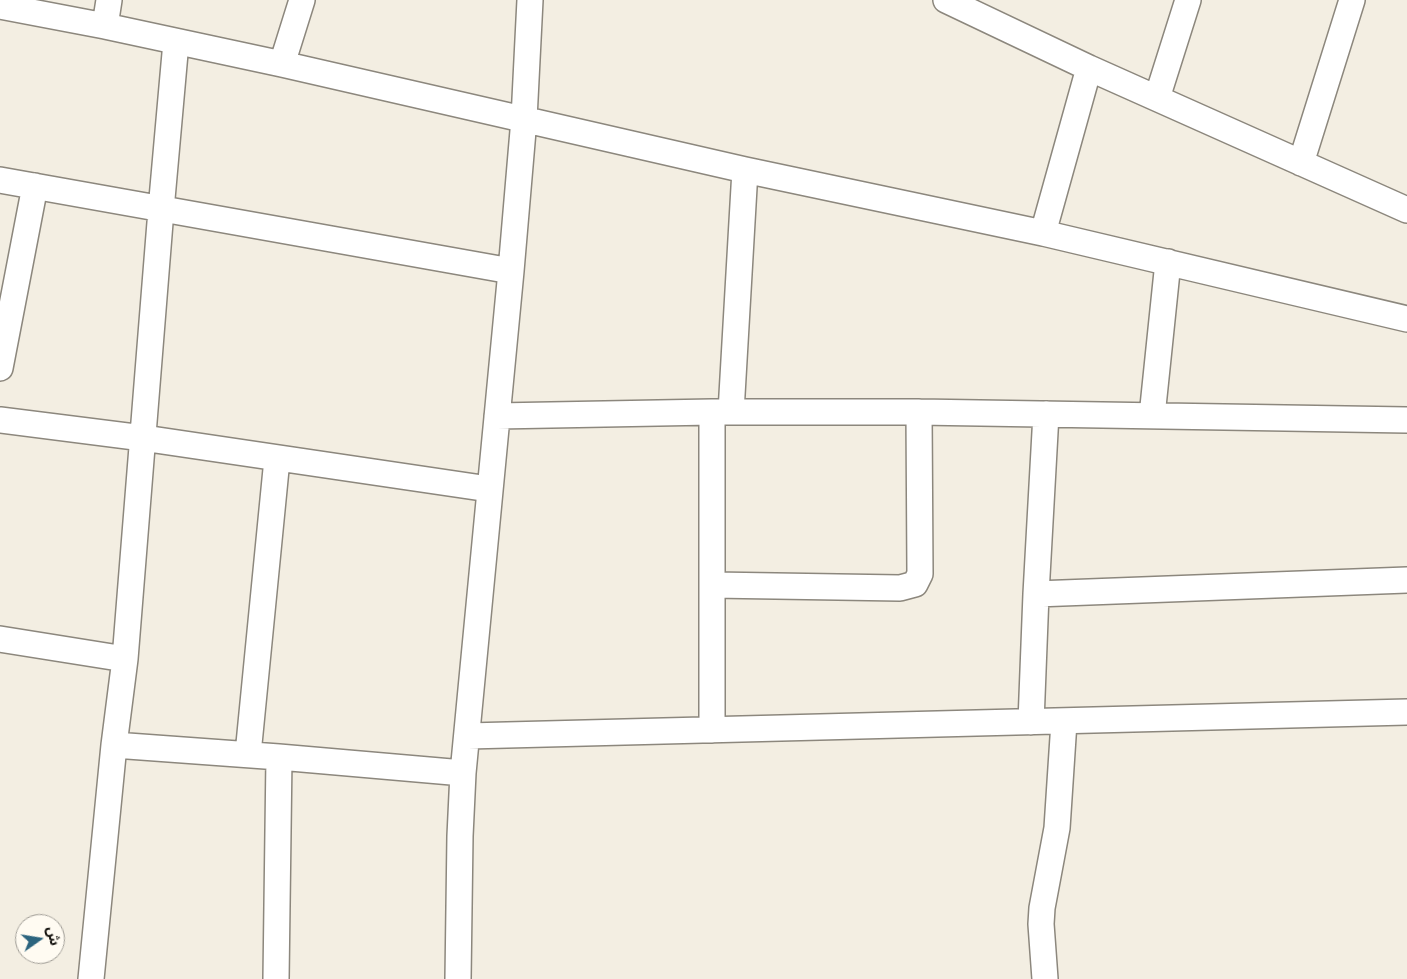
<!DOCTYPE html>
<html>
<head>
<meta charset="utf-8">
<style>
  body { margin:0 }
  #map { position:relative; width:1407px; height:979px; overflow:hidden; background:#f3eee2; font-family:"Roboto Serif","Noto Sans Arabic",serif }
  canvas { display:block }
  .north { position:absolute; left:15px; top:914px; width:50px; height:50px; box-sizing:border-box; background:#fffbf2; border:1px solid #a09d96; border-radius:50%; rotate:77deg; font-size:14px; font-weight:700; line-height:20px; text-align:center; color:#110f0b }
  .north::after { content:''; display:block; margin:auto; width:18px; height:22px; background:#2c647e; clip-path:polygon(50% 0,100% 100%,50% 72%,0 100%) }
</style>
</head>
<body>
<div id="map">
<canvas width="1407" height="979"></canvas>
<div class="north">ش</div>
</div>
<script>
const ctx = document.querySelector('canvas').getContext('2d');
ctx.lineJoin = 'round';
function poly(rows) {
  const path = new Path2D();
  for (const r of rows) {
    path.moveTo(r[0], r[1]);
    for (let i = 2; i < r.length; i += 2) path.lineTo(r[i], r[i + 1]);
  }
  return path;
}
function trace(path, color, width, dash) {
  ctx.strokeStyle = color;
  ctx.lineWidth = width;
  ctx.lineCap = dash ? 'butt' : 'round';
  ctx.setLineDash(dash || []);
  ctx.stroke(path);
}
const street = poly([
  [946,0,1089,68,1407,210],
  [0,6,105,26,282,64,745,170,1043,233,1407,319],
  [105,26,109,0],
  [282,64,302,0],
  [1157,98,1188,0],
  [1301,163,1352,0],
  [0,180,511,271],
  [1043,233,1089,68],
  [0,368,35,186],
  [712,412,712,730],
  [731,412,745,170],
  [497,416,712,412,919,412,1407,420],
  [1152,416,1168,262],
  [0,420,143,438,489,489],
  [713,585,900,588,915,584,920,574,919,412],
  [1036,594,1407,580],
  [0,639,125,659],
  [1031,722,1036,594,1046,414],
  [468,736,1407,712],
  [114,745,279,757,463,773],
  [248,754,277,459],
  [91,979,114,745,125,659,161,210,176,42],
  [276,979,279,757],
  [458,979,460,836,463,773,511,271,524,119,530,0],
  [1045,979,1041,924,1042,908,1057,828,1064,722]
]);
trace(street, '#8c877d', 28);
trace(street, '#fff', 25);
</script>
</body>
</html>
